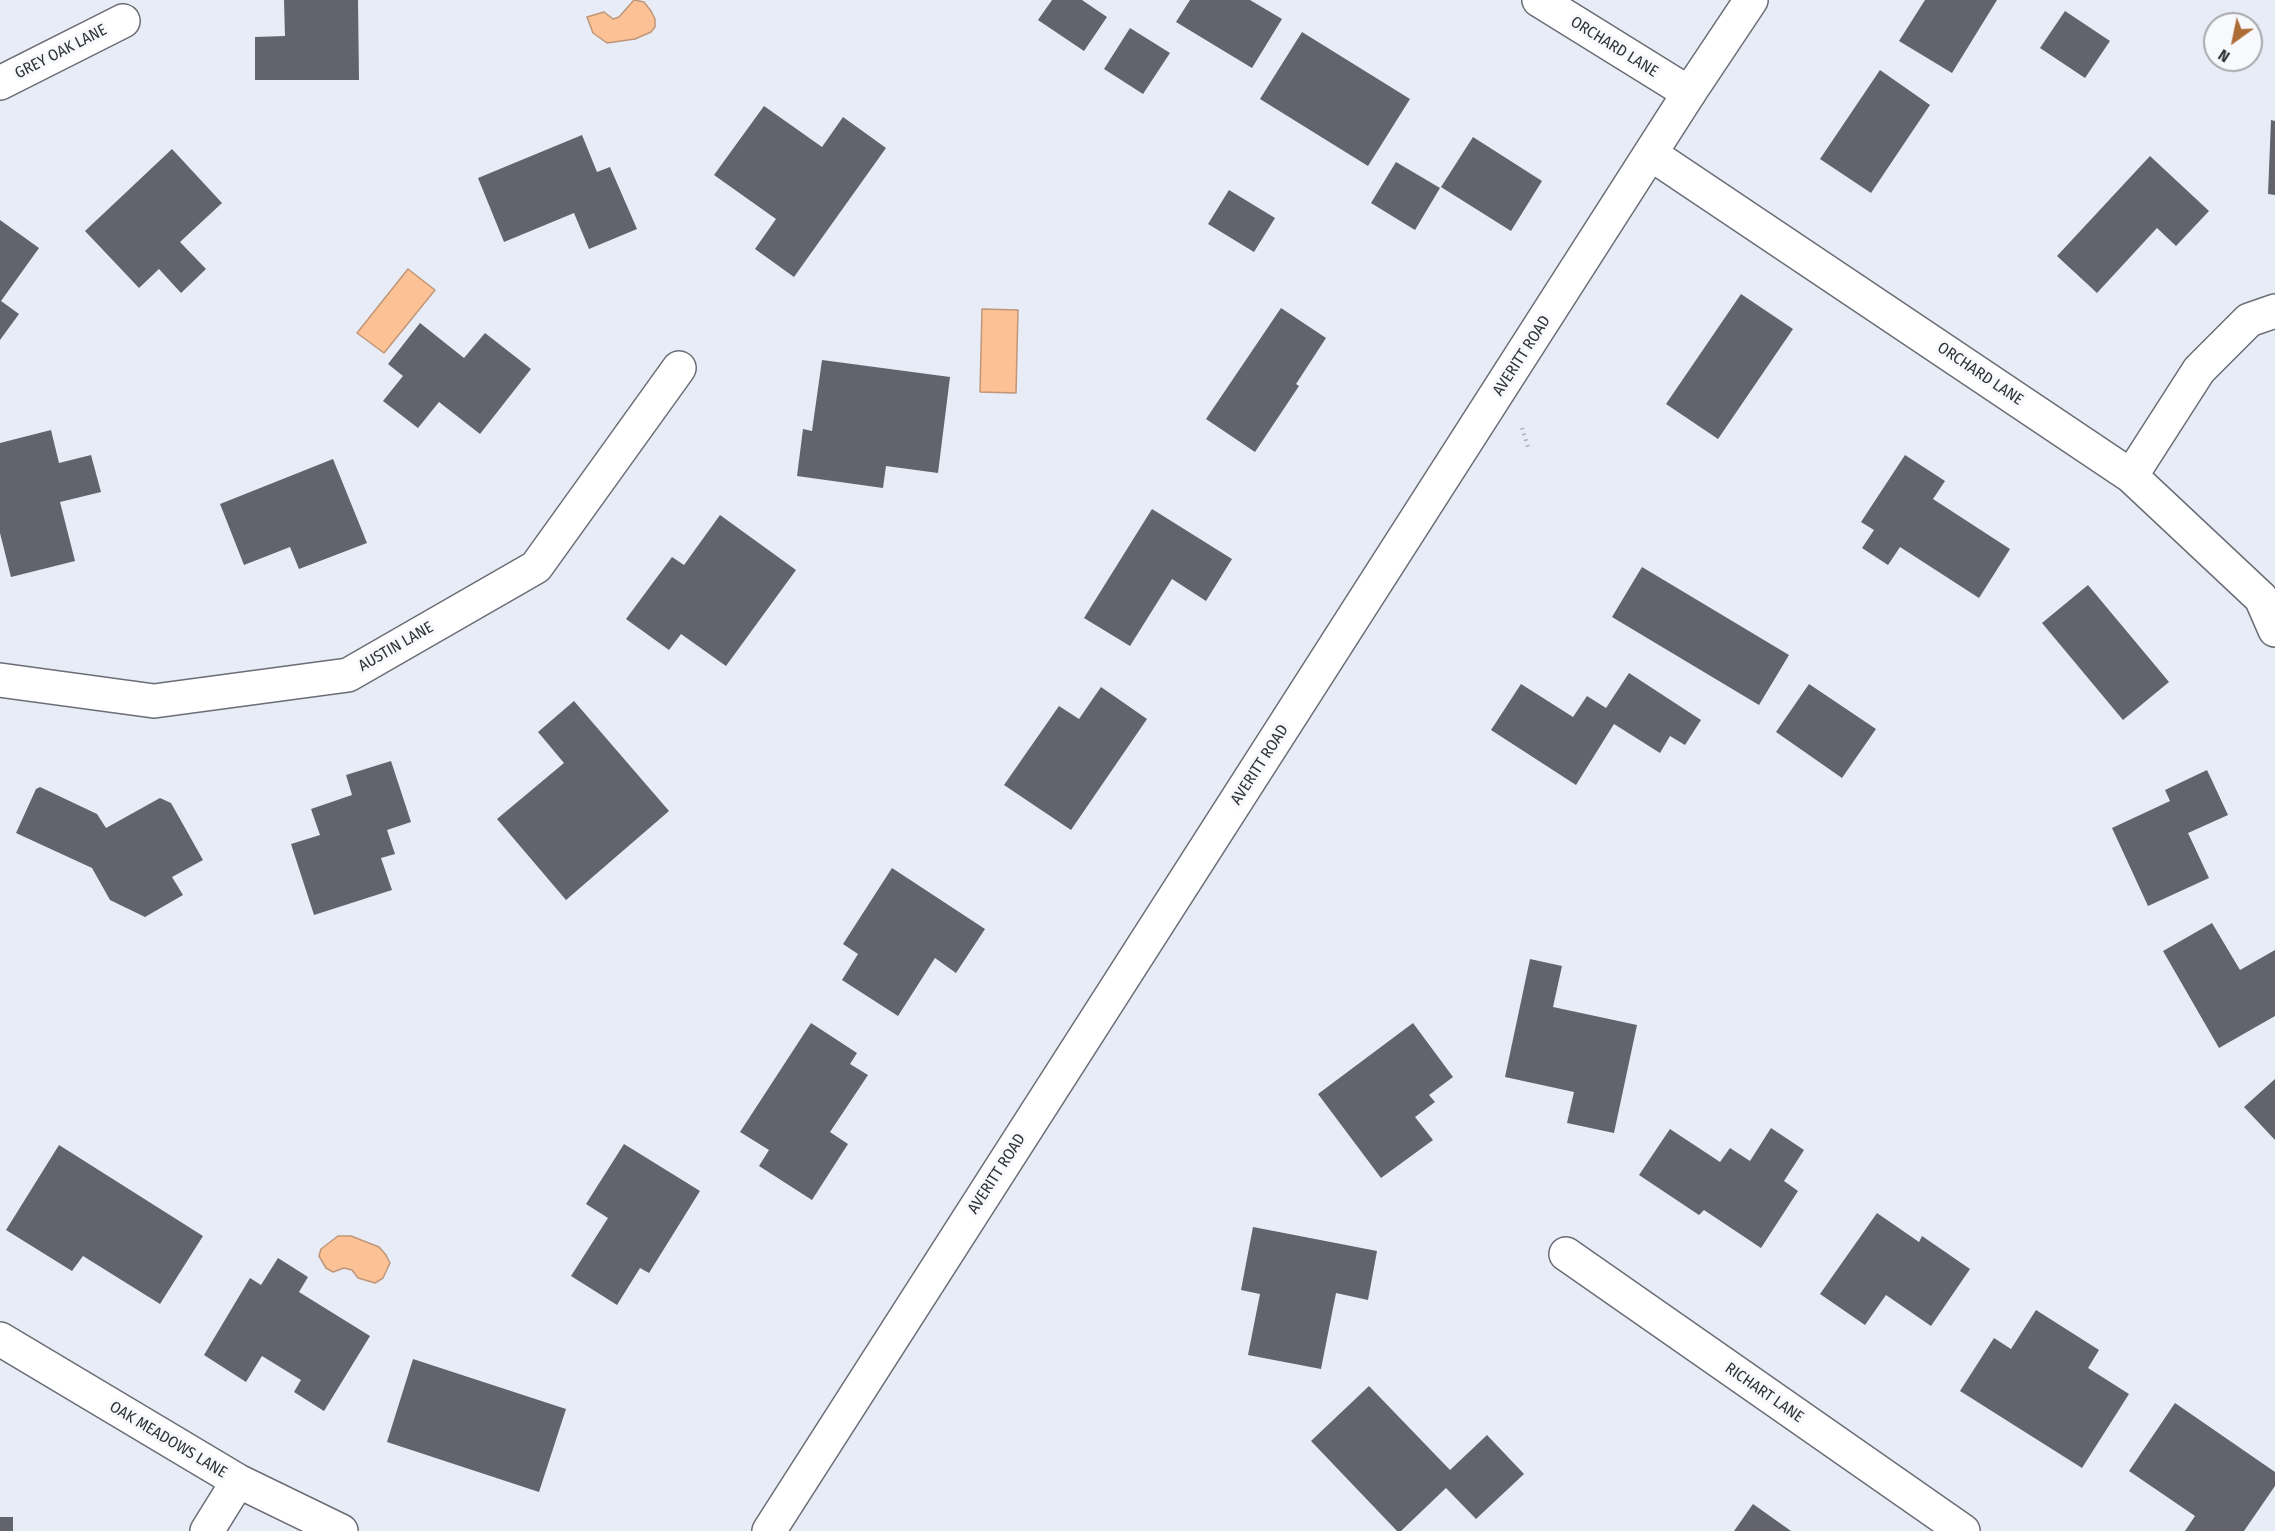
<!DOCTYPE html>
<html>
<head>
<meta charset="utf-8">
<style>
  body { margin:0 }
  #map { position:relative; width:2275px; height:1531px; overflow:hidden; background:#e8ecf6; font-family:"Fira Sans Condensed",sans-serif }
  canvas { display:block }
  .north { position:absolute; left:2203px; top:12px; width:60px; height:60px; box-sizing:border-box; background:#f8f9fd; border:2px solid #a8a9ad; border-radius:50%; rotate:213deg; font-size:16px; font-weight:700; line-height:24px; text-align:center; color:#313236 }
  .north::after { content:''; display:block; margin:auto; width:21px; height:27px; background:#ae6d37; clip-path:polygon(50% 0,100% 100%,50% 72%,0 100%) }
</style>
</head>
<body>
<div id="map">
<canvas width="2275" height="1531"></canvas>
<div class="north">N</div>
</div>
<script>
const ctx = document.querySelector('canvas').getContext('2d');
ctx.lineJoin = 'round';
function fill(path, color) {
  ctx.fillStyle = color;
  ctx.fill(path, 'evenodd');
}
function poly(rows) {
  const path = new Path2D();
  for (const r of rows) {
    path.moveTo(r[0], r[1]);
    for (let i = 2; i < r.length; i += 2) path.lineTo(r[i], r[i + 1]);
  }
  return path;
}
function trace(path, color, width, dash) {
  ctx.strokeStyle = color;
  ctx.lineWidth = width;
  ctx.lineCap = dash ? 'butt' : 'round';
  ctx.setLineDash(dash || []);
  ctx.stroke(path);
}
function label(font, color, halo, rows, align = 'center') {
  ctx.font = font + ' "Fira Sans Condensed",sans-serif';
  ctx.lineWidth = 6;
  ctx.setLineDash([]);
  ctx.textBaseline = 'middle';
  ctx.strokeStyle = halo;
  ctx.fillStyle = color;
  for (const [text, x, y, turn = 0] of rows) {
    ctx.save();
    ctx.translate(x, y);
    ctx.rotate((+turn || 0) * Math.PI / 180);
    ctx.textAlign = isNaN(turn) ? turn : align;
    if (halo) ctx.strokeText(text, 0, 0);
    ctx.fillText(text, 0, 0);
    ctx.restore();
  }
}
const water = poly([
  [634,0,644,2,651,11,655,19,655,27,651,32,635,39,607,43,593,33,587,17,604,12,613,19,619,17,634,0],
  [408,269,435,290,384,353,357,333,408,269],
  [982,309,1018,310,1016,393,980,392,982,309],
  [338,1236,351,1236,379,1247,386,1255,390,1263,383,1278,375,1283,358,1278,352,1270,344,1268,333,1272,326,1268,319,1256,321,1249,338,1236]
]);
fill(water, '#fcc194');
trace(water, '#bf9678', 1.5);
fill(poly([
  [284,0,358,0,359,80,255,80,255,37,285,36],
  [1052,0,1082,0,1107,17,1084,51,1038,20],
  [1190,0,1250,0,1282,19,1252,68,1176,22],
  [1925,0,1997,0,1952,73,1899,41],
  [2065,11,2110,41,2085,78,2040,48],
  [1130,28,1170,53,1143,94,1104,69],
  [1302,32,1410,99,1368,166,1260,99],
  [1880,70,1930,105,1871,193,1820,159],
  [764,106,822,147,843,117,886,148,794,277,755,249,776,219,714,175],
  [2271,120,2275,121,2275,195,2268,194],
  [582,135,597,172,610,167,637,229,589,249,574,213,504,242,478,178],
  [1473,137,1542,181,1511,231,1441,187],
  [172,149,222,203,180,242,206,269,181,293,159,269,139,288,85,231],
  [2150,156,2209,211,2176,246,2157,228,2097,293,2057,256],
  [1396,162,1440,188,1415,230,1371,203],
  [1229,190,1275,218,1254,252,1208,224],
  [0,220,39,248,1,301,19,314,0,340],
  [1741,294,1793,329,1718,439,1666,404],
  [1281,308,1326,338,1296,384,1299,386,1255,452,1206,419],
  [420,323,464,358,485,333,531,369,480,434,439,402,418,428,383,401,403,376,388,364],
  [822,360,950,377,938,473,886,466,883,488,797,476,803,429,812,431],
  [51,430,59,463,91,455,101,492,60,502,75,561,11,577,0,533,0,443],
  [1905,455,1945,481,1933,499,2010,549,1979,598,1900,547,1888,565,1862,548,1874,530,1861,522],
  [333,459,367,543,299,569,290,547,244,565,220,504],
  [1152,509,1232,559,1206,601,1172,579,1130,646,1084,618],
  [720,515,796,570,726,666,681,634,669,650,626,619,672,557,684,565],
  [1642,567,1789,655,1759,705,1612,617],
  [2088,585,2169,682,2123,720,2042,623],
  [1629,673,1701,720,1685,745,1670,736,1660,753,1614,724,1576,785,1491,730,1521,684,1573,717,1587,696,1606,708],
  [1809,684,1876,729,1842,778,1776,732],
  [1101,687,1147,719,1071,830,1004,785,1059,706,1079,719],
  [574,701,669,811,566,900,497,819,564,763,538,732],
  [391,761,411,822,387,830,395,854,381,858,392,890,314,915,291,844,320,835,311,809,352,795,346,775],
  [2207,770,2228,815,2188,833,2209,878,2148,906,2112,828,2170,801,2165,790],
  [40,787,97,814,106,828,160,798,171,803,203,860,172,877,183,895,145,917,110,900,92,868,16,833,36,789],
  [892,868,985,929,956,973,935,958,898,1016,842,980,858,954,843,944],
  [2212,923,2240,970,2275,950,2275,1016,2219,1048,2163,951],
  [1530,959,1562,966,1553,1007,1637,1025,1614,1133,1567,1123,1574,1092,1505,1077],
  [811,1023,857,1053,850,1064,868,1075,830,1132,848,1144,812,1200,759,1166,769,1150,740,1132],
  [1413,1023,1453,1077,1429,1095,1435,1102,1415,1117,1433,1140,1381,1178,1318,1094],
  [2275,1079,2275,1140,2244,1107],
  [1771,1128,1804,1150,1784,1181,1798,1191,1761,1248,1704,1210,1699,1215,1639,1175,1670,1129,1720,1162,1730,1148,1750,1161],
  [624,1144,700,1191,649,1273,640,1268,617,1305,571,1276,608,1218,586,1204],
  [59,1145,203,1236,160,1304,83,1256,72,1271,6,1230],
  [1877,1213,1919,1242,1922,1236,1970,1269,1931,1326,1886,1295,1865,1325,1820,1294],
  [1253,1227,1377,1251,1368,1300,1336,1293,1321,1369,1248,1355,1260,1294,1241,1290],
  [278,1258,308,1277,299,1292,370,1336,324,1411,294,1392,301,1380,262,1356,246,1382,204,1355,250,1278,261,1285],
  [2036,1310,2099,1350,2088,1368,2129,1394,2082,1468,1960,1391,1994,1338,2011,1349],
  [413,1359,566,1409,539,1492,387,1442],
  [1369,1386,1450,1470,1487,1435,1524,1474,1476,1519,1446,1488,1401,1531,1397,1531,1311,1441],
  [2175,1403,2275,1472,2275,1486,2244,1531,2185,1531,2195,1516,2129,1471],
  [1753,1504,1791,1531,1734,1531],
  [0,1517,13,1517,13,1531,0,1531]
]), '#61646d');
const minor = poly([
  [1539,0,1689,93],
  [0,83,123,21],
  [1651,154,2131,476,2261,598,2275,630],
  [2131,476,2199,370,2249,320,2275,311],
  [0,680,154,701,348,675,536,567,679,368],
  [1566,1254,1963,1531],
  [0,1339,238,1481,341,1531],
  [207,1531,238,1481]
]);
const tertiary = poly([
  [769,1531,1689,93,1751,0]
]);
trace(minor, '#6a6d76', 36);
trace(tertiary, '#6a6d76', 36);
trace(poly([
  [1522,428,1528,447]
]), '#aeb1ba', 4, [1.5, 4.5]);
trace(minor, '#fff', 33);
trace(tertiary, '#fff', 33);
label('16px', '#313236', '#f8f9fd', [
  ["ORCHARD LANE",1614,47,32],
  ["GREY OAK LANE",61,52,-27],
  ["AVERITT ROAD",1522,356,-57],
  ["ORCHARD LANE",1980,374,34],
  ["AUSTIN LANE",396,647,-30],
  ["AVERITT ROAD",1260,765,-57],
  ["AVERITT ROAD",997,1174,-57],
  ["RICHART LANE",1764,1393,35],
  ["OAK MEADOWS LANE",168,1440,31]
]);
</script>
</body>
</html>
